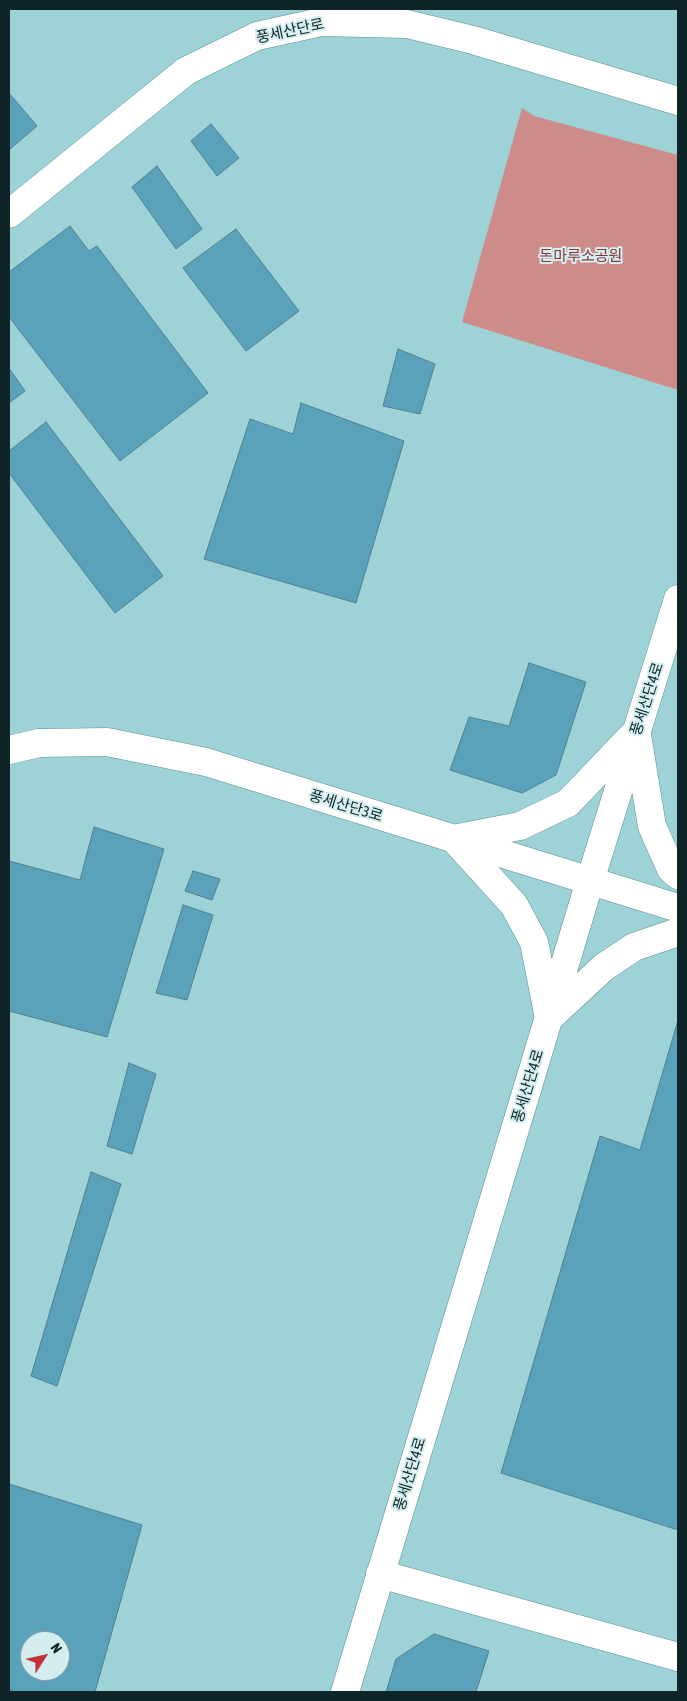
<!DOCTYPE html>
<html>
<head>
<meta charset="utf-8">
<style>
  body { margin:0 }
  #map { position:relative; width:687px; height:1701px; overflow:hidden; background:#9dd3d7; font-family:"Asap Condensed",sans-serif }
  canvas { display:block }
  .frame { position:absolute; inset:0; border:10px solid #0e2426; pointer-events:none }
  .north { position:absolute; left:20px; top:1631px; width:50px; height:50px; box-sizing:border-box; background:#d4eef0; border:1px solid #859d9f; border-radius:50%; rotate:55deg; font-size:14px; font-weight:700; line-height:20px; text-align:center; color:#0e2426 }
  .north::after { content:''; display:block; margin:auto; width:18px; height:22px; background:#c1313b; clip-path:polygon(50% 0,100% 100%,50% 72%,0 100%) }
</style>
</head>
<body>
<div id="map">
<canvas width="687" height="1701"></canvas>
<div class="frame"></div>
<div class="north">N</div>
</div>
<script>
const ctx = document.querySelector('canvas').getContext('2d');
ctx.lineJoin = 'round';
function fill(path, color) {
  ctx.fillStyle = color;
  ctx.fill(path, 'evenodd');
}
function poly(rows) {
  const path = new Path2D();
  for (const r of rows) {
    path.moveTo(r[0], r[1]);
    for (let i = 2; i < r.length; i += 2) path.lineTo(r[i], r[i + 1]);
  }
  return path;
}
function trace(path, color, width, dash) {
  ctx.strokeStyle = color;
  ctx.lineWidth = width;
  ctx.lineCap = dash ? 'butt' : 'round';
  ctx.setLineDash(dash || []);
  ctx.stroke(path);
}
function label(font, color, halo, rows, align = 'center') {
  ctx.font = font + ' "Asap Condensed","Noto Sans KR",sans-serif';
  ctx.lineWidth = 4;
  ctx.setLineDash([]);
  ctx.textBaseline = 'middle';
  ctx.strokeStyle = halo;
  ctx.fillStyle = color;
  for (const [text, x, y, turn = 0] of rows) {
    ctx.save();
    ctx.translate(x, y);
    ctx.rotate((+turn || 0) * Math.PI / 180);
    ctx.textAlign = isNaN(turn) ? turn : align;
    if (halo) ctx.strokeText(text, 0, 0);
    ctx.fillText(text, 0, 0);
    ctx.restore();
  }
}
fill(poly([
  [522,108,534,116,678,155,678,390,462,322]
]), '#cd8c8a');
const building = poly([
  [9,93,37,126,9,150,9,93],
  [211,124,239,158,217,176,191,141,211,124],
  [157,166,202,229,176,249,132,187,157,166],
  [70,226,89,251,97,246,208,393,120,461,9,317,9,272,70,226],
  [236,229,299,311,246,351,183,268,236,229],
  [398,349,435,364,420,414,383,406,398,349],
  [9,368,25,391,9,403,9,368],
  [301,403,404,441,356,603,204,559,250,419,293,434,301,403],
  [46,422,163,576,115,613,9,473,9,451,46,422],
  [529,663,586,682,556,775,522,793,450,770,469,717,509,726,529,663],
  [94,827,164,849,107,1037,9,1011,9,861,80,880,94,827],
  [193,871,220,879,212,900,185,891,193,871],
  [183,905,213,915,187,1000,156,993,183,905],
  [678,1020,678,1530,501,1473,600,1136,640,1150,678,1020],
  [129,1063,156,1074,132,1154,107,1146,129,1063],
  [91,1172,121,1184,57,1386,31,1376,91,1172],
  [9,1484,142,1525,95,1692,17,1692,9,1690,9,1484],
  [30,1641,60,1641,60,1671,30,1671,30,1641],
  [434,1634,489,1651,476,1692,386,1692,396,1659,434,1634]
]);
fill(building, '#59a2ba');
trace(building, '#528090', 1);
const street = poly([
  [9,214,186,71,257,36,321,22,407,24,473,40,678,101],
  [380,1574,678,1657]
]);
const secondary = poly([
  [637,735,652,826,671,869,678,875],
  [9,750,39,743,107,742,206,762,678,908],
  [458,838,520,826,568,803,632,736],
  [455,840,514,905,534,942,548,1013],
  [550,1017,604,967,634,947,678,932],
  [345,1692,590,881,678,599]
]);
trace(street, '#5a8e92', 29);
trace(secondary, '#5a8e92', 29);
trace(street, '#fff', 28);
trace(secondary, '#fff', 28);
label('15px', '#0e2426', '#d4eef0', [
  ["풍세산단로",290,31,-12],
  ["풍세산단4로",647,699,-72],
  ["풍세산단3로",346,806,17],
  ["풍세산단4로",528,1086,-73],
  ["풍세산단4로",410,1474,-73]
]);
label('15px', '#873637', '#d4eef0', [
  ["돈마루소공원",581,256]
]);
</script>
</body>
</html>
